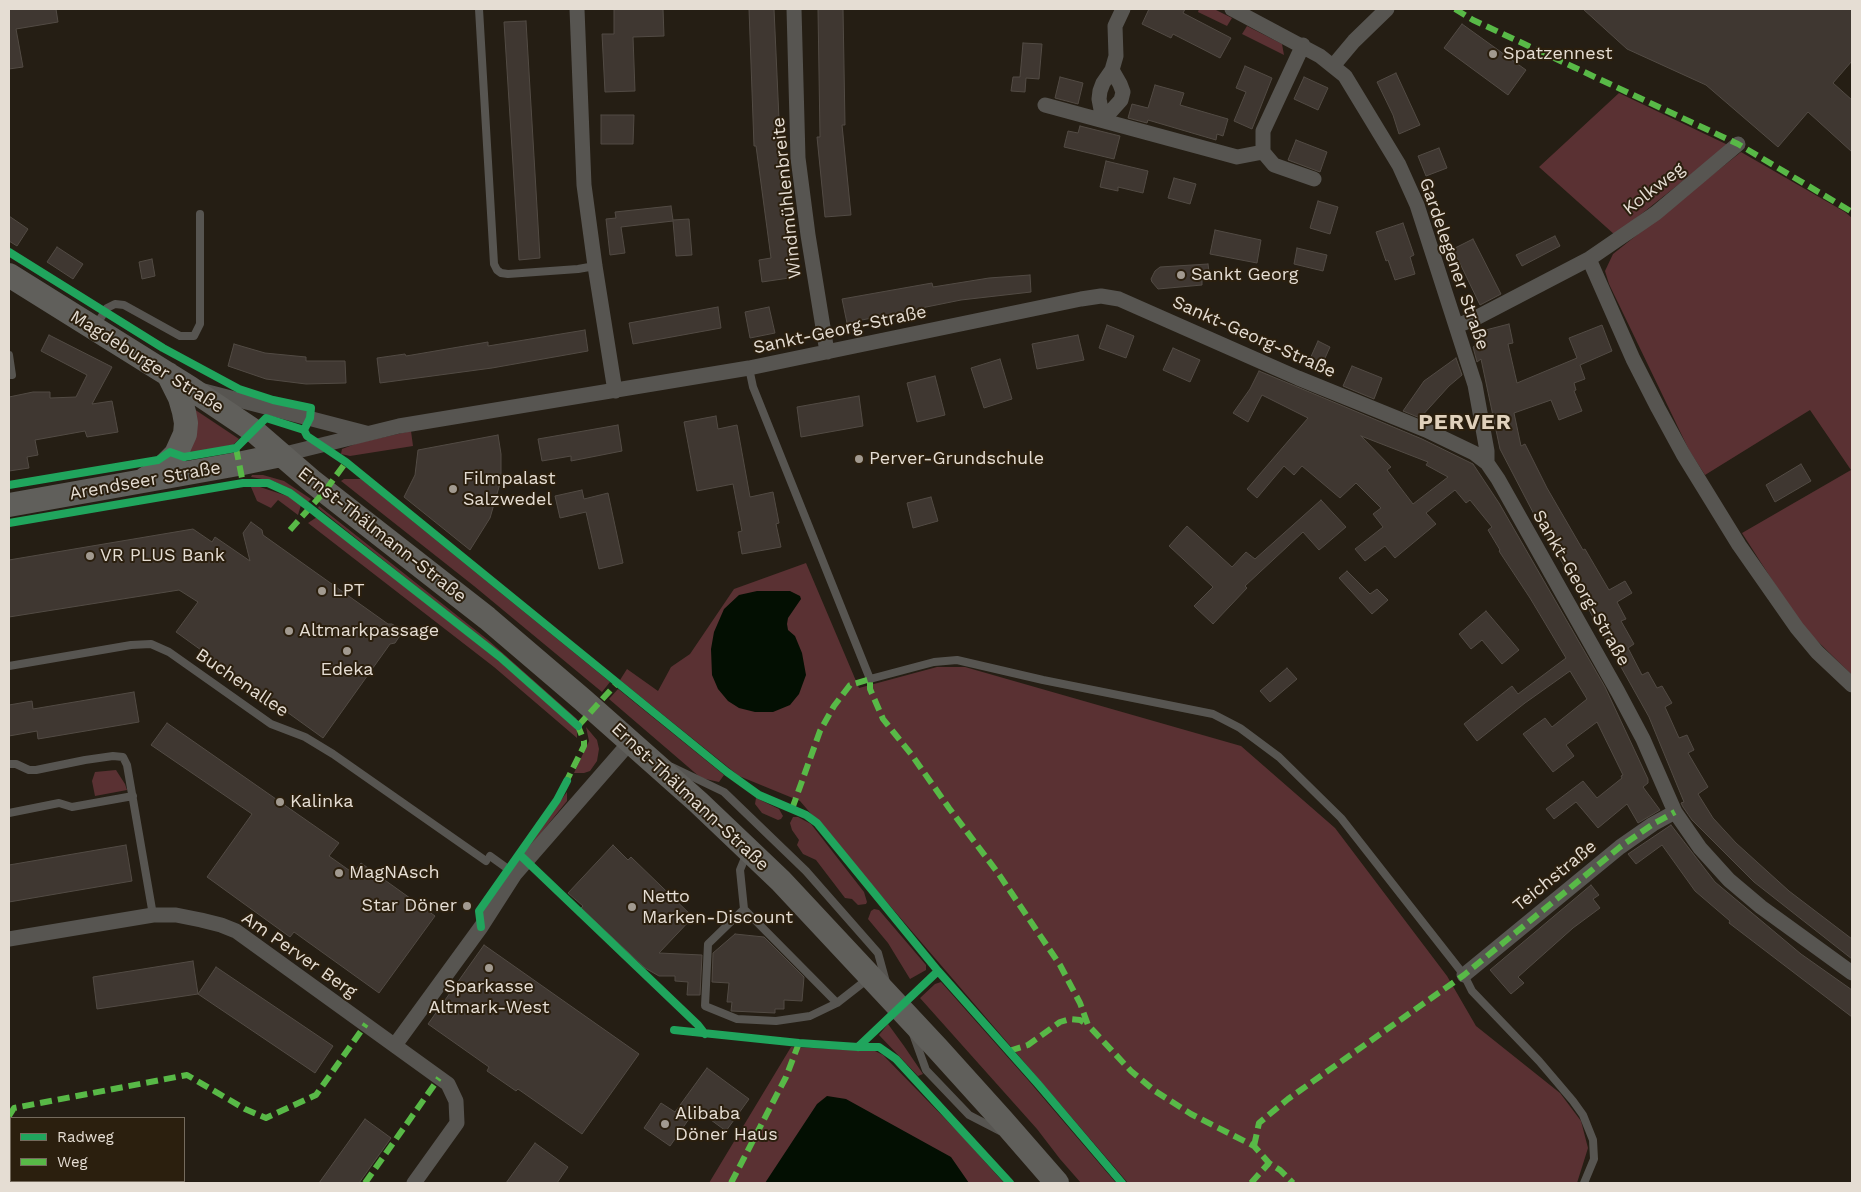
<!DOCTYPE html>
<html>
<head>
<meta charset="utf-8">
<style>
  body { margin:0 }
  #map { position:relative; width:1861px; height:1192px; overflow:hidden; background:#251e14; font-family:"Work Sans",sans-serif }
  canvas { display:block }
  .frame { position:absolute; inset:0; border:10px solid #e5ddd3; pointer-events:none }
  .legend { position:absolute; left:10px; top:1117px; width:175px; height:65px; box-sizing:border-box; background:#2b1f0e; border:1px solid #756b5d; margin:0; padding:6px 9px; list-style:none; font-size:15px; color:#e5ddd3 }
  .legend li { display:flex; align-items:center; gap:10px; height:25px }
  .legend b { width:25px; border:1px solid #756b5d }
</style>
</head>
<body>
<div id="map">
<canvas width="1861" height="1192"></canvas>
<div class="frame"></div>
<ul class="legend">
<li><b style="height:6px;background:#20a55d"></b>Radweg</li>
<li><b style="height:6px;background:#58b947"></b>Weg</li>
</ul>
</div>
<script>
const ctx = document.querySelector('canvas').getContext('2d');
ctx.lineJoin = 'round';
function fill(path, color) {
  ctx.fillStyle = color;
  ctx.fill(path, 'evenodd');
}
function poly(rows) {
  const path = new Path2D();
  for (const r of rows) {
    path.moveTo(r[0], r[1]);
    for (let i = 2; i < r.length; i += 2) path.lineTo(r[i], r[i + 1]);
  }
  return path;
}
function trace(path, color, width, dash) {
  ctx.strokeStyle = color;
  ctx.lineWidth = width;
  ctx.lineCap = dash ? 'butt' : 'round';
  ctx.setLineDash(dash || []);
  ctx.stroke(path);
}
function label(font, color, halo, rows, align = 'center') {
  ctx.font = font + ' "Work Sans",sans-serif';
  ctx.lineWidth = 4;
  ctx.setLineDash([]);
  ctx.textBaseline = 'middle';
  ctx.strokeStyle = halo;
  ctx.fillStyle = color;
  for (const [text, x, y, turn = 0] of rows) {
    ctx.save();
    ctx.translate(x, y);
    ctx.rotate((+turn || 0) * Math.PI / 180);
    ctx.textAlign = isNaN(turn) ? turn : align;
    if (halo) ctx.strokeText(text, 0, 0);
    ctx.fillText(text, 0, 0);
    ctx.restore();
  }
}
fill(poly([
  [1199,9,1214,9,1232,18,1227,26,1198,12],
  [1247,26,1282,44,1284,55,1242,34],
  [1619,93,1728,145,1615,235,1539,167],
  [1741,152,1845,212,1852,218,1852,675,1801,625,1742,533,1851,470,1810,410,1705,475,1689,450,1609,284,1605,271,1613,254],
  [191,407,239,439,233,445,183,454],
  [411,431,413,446,350,456,341,454,342,449,358,443],
  [252,475,263,475,284,481,311,499,308,502,292,490,273,481,251,477],
  [344,479,361,479,610,682,602,692,474,586,341,481],
  [251,487,260,487,290,497,301,505,298,515,278,500,271,508,257,501],
  [319,506,488,640,577,719,575,720,491,646,318,508],
  [317,517,500,662,577,729,577,738,494,667,308,523],
  [806,563,859,688,937,667,965,667,1241,746,1335,828,1447,976,1476,1026,1560,1093,1581,1121,1588,1148,1577,1183,1128,1183,800,801,739,776,620,680,627,669,658,691,671,667,690,654,734,589],
  [618,689,724,775,719,782,701,778,609,699],
  [586,727,597,740,599,749,597,761,590,771,584,773,574,773,589,741],
  [116,770,125,784,127,790,95,796,92,781,95,772],
  [567,792,567,801,524,854,523,852],
  [756,798,779,809,783,816,781,819,778,820,762,813,755,804],
  [793,817,798,817,811,824,864,892,867,902,866,904,858,905,852,899,845,898,816,860,803,854,797,845,799,840,792,830,790,823],
  [874,909,879,910,926,965,926,970,910,979,888,943,868,919,871,911],
  [941,982,1028,1080,1116,1183,1081,1183,1060,1159,1037,1129,920,998,935,984],
  [888,1024,904,1046,923,1074,918,1076,879,1035],
  [791,1047,875,1051,883,1055,961,1135,1004,1183,709,1183]
]), '#5a3133');
fill(poly([
  [757,591,790,591,800,596,801,599,788,618,787,624,788,630,795,636,802,653,806,675,799,694,790,705,773,712,755,712,739,708,728,701,718,689,712,675,711,649,714,632,724,609,739,595],
  [827,1096,846,1099,951,1157,969,1183,765,1183,817,1104]
]), '#030f02');
const building = poly([
  [9,9,56,9,58,22,16,29,23,67,9,69,9,9],
  [614,9,663,9,664,36,633,37,635,91,605,92,602,34,614,34,614,9],
  [749,9,774,9,781,163,782,163,796,277,762,282,759,260,771,258,756,146,754,146,749,9],
  [818,9,843,9,845,125,842,125,851,215,825,217,817,137,820,137,818,9],
  [1149,9,1185,9,1183,13,1231,38,1220,58,1173,34,1171,38,1142,24,1149,9],
  [1583,9,1852,9,1852,61,1833,83,1852,100,1852,152,1808,112,1778,147,1706,85,1627,49,1583,9],
  [526,21,540,258,519,260,504,22,526,21],
  [1462,24,1526,70,1508,95,1444,48,1462,24],
  [1023,43,1042,44,1039,79,1026,78,1025,92,1011,91,1013,77,1020,77,1023,43],
  [1245,66,1272,78,1252,129,1234,121,1246,92,1236,88,1245,66],
  [1396,73,1420,125,1399,134,1393,115,1377,82,1396,73],
  [1060,77,1083,83,1078,104,1055,98,1060,77],
  [1304,77,1328,88,1318,110,1294,99,1304,77],
  [1155,85,1184,93,1180,105,1228,119,1223,136,1217,134,1216,140,1148,120,1147,123,1128,118,1132,104,1148,108,1155,85],
  [601,115,634,115,633,144,601,144,601,115],
  [1080,126,1120,136,1114,159,1064,147,1068,131,1078,133,1080,126],
  [1296,140,1327,152,1320,172,1288,160,1296,140],
  [1439,148,1447,168,1426,176,1418,156,1439,148],
  [1106,161,1148,171,1143,193,1118,187,1118,191,1100,187,1106,161],
  [1174,178,1196,184,1190,204,1168,198,1174,178],
  [1318,201,1338,207,1330,234,1310,228,1318,201],
  [671,206,673,220,689,219,692,255,676,256,673,221,621,227,625,253,610,255,606,219,616,218,615,212,671,206],
  [9,216,28,229,17,246,9,241,9,216],
  [1403,223,1414,255,1410,257,1415,274,1395,280,1388,260,1386,261,1376,232,1403,223],
  [1215,230,1261,240,1257,263,1210,254,1215,230],
  [1555,236,1560,246,1522,266,1516,255,1555,236],
  [1473,239,1501,294,1480,305,1453,249,1473,239],
  [57,247,83,264,73,279,47,262,57,247],
  [1297,248,1327,255,1323,271,1294,264,1297,248],
  [152,259,155,276,142,279,139,262,152,259],
  [1208,264,1210,279,1202,280,1202,285,1158,289,1152,282,1151,279,1155,271,1160,267,1208,264],
  [1030,275,1031,292,961,300,847,323,842,299,932,283,933,287,989,278,1030,275],
  [718,307,721,328,633,344,629,323,718,307],
  [769,307,775,333,750,338,745,312,769,307],
  [1509,324,1513,343,1508,344,1517,383,1577,358,1569,338,1602,325,1612,351,1580,365,1585,379,1574,383,1576,390,1574,391,1582,411,1559,420,1551,400,1514,413,1521,446,1525,444,1547,488,1583,550,1585,549,1609,590,1625,581,1632,593,1617,602,1626,619,1621,621,1634,644,1628,648,1642,675,1648,672,1657,688,1662,686,1672,703,1665,707,1679,738,1687,735,1694,750,1688,753,1708,787,1698,794,1713,818,1736,843,1789,891,1852,939,1852,959,1754,882,1692,820,1683,807,1681,803,1684,802,1649,717,1565,567,1537,520,1500,449,1481,359,1477,362,1473,347,1476,345,1474,333,1509,324],
  [1107,325,1134,336,1126,358,1099,348,1107,325],
  [585,330,588,351,492,368,380,383,377,358,405,354,406,356,488,342,488,346,585,330],
  [49,335,112,367,92,404,112,401,118,432,87,437,85,431,35,440,38,455,27,457,29,468,9,471,9,397,33,392,50,392,50,398,76,397,87,375,41,351,49,335],
  [1078,335,1084,360,1037,369,1032,344,1078,335],
  [1318,341,1330,347,1321,367,1309,361,1318,341],
  [234,344,265,353,306,357,306,361,345,361,346,383,306,384,266,379,228,366,234,344],
  [1173,348,1200,360,1190,382,1163,370,1173,348],
  [1456,358,1462,375,1449,386,1420,418,1403,411,1424,381,1456,358],
  [1000,359,1012,399,984,408,971,368,1000,359],
  [1352,366,1382,378,1374,399,1343,386,1352,366],
  [1259,371,1422,439,1473,464,1499,503,1605,687,1648,779,1648,783,1643,787,1660,810,1638,823,1627,804,1598,828,1576,802,1554,819,1546,809,1583,781,1597,798,1622,778,1621,776,1623,775,1597,722,1566,745,1574,756,1553,772,1523,734,1545,718,1552,727,1587,699,1570,671,1525,703,1477,741,1464,724,1512,686,1518,694,1566,658,1530,598,1499,551,1500,550,1488,530,1492,527,1470,500,1466,503,1455,490,1426,513,1436,524,1395,558,1385,546,1365,561,1355,549,1383,527,1373,514,1381,508,1356,483,1340,498,1302,466,1294,475,1284,466,1257,498,1247,489,1308,418,1262,395,1248,422,1233,413,1250,389,1259,371],
  [1361,436,1428,462,1426,465,1448,477,1413,504,1387,470,1391,467,1361,436],
  [935,376,945,415,917,422,907,383,935,376],
  [859,396,863,426,801,437,797,407,859,396],
  [716,416,718,429,737,425,750,497,773,492,779,523,776,524,781,547,742,554,738,532,742,531,733,484,697,491,684,422,716,416],
  [618,425,622,451,571,461,571,456,542,461,538,439,618,425],
  [498,435,501,454,501,480,490,518,470,550,404,497,415,475,418,450,498,435],
  [1801,464,1811,481,1775,502,1766,485,1801,464],
  [582,490,584,499,608,493,623,563,599,569,586,512,560,518,555,496,582,490],
  [931,497,938,521,913,528,907,503,931,497],
  [1321,500,1346,527,1319,550,1303,532,1245,586,1247,588,1213,624,1194,606,1213,587,1169,546,1187,526,1232,567,1246,552,1255,559,1321,500],
  [251,522,262,530,263,535,388,624,392,624,403,631,395,643,390,644,323,738,176,632,198,602,179,590,9,617,9,560,193,529,212,542,215,537,250,561,243,533,251,522],
  [1347,571,1370,594,1377,589,1388,600,1372,614,1339,578,1347,571],
  [1486,611,1519,650,1502,664,1482,640,1471,649,1459,634,1486,611],
  [1287,668,1297,679,1270,702,1260,691,1287,668],
  [134,692,139,722,38,739,37,731,9,736,9,705,32,701,33,709,134,692],
  [167,723,339,843,329,856,353,873,361,863,435,916,379,993,294,932,290,937,207,877,252,814,151,745,167,723],
  [1671,825,1715,882,1801,954,1852,990,1852,1017,1729,923,1730,921,1695,891,1662,845,1636,864,1628,854,1671,825],
  [126,845,132,881,9,902,9,865,126,845],
  [613,845,628,860,631,857,693,917,659,953,702,955,700,995,687,995,688,982,675,981,675,976,659,976,645,968,581,908,583,906,568,893,613,845],
  [1591,885,1599,895,1593,899,1600,908,1573,928,1518,977,1524,983,1511,994,1490,970,1591,885],
  [735,934,764,937,804,977,802,1001,784,1000,784,1009,775,1009,775,1013,731,1011,732,1002,727,1002,729,983,712,982,713,953,735,934],
  [484,945,639,1054,582,1134,518,1089,516,1091,487,1071,489,1067,428,1024,484,945],
  [193,961,198,994,97,1009,93,977,193,961],
  [216,967,333,1046,315,1073,198,994,216,967],
  [707,1068,749,1099,726,1131,696,1109,670,1146,644,1128,661,1103,675,1112,707,1068],
  [365,1119,391,1138,359,1183,319,1183,365,1119],
  [535,1143,568,1167,557,1183,506,1183,535,1143]
]);
fill(building, '#3f3731');
trace(building, '#524b44', 1);
trace(poly([
  [479,9,494,264,497,270,501,273,508,274,578,269,595,266],
  [95,327,107,308,115,304,124,305,180,336,194,336,200,324,200,214],
  [9,355,12,375,9,375],
  [749,368,753,387,870,679,934,662,957,660,1043,680,1213,714,1240,728,1279,757,1341,818,1464,975,1472,991,1539,1061,1573,1101,1583,1115,1593,1140,1594,1159,1584,1183],
  [9,666,131,645,151,644,169,652,271,724,305,737,333,754,486,861],
  [9,764,16,764,29,770,36,770,85,760,113,756,123,757,127,765,153,915],
  [672,767,724,792,806,871,878,953,886,982],
  [9,813,59,803,72,807,133,796],
  [747,853,740,870,744,909,837,1003],
  [490,856,515,874],
  [744,909,708,944,705,1006,737,1019,776,1021,810,1016,837,1003,869,978],
  [913,1034,926,1070,969,1115,1000,1131]
]), '#575551', 8);
trace(poly([
  [577,9,584,185,595,266,615,391],
  [794,9,798,158,808,235,827,352],
  [1232,9,1320,56,1345,76,1399,165,1417,205,1475,385,1487,451,1487,463],
  [1333,66,1354,41,1387,9],
  [1045,105,1237,157,1263,152,1274,165,1314,179],
  [1103,120,1099,99,1100,91,1103,83,1112,70,1116,56,1115,26,1123,9],
  [1103,120,1121,100,1123,92,1120,84,1112,70],
  [1263,152,1263,131,1303,45],
  [1589,259,1633,359,1658,408,1683,454,1739,545,1797,628,1817,652,1852,685],
  [1456,326,1472,320,1589,259,1656,213,1738,144],
  [204,391,366,433],
  [281,455,399,426,749,368,1081,299,1101,296,1119,299,1298,378,1426,430,1474,453,1487,463,1498,479,1618,692,1643,739,1675,812,1700,848,1729,880,1761,907,1852,973],
  [9,939,153,915,176,915,201,920,221,925,236,931,448,1084,456,1101,457,1123,414,1183],
  [1464,975,1620,847,1653,824,1675,812],
  [395,1045,481,927,515,874,631,741]
]), '#575551', 15);
trace(poly([
  [9,275,190,388,254,431,313,482,487,618,583,700,698,802,781,881,938,1049,1003,1121,1057,1183],
  [145,479,161,469,176,454,185,434,186,423,184,412,180,398,168,374],
  [9,505,238,464,281,455]
]), '#605f5b', 24);
trace(poly([
  [1455,9,1473,20,1738,144,1852,212],
  [236,448,243,483],
  [290,530,325,491,346,462],
  [578,726,617,683],
  [565,784,584,746,584,741,578,726,575,724],
  [792,809,820,731,834,706,850,685,870,679,870,689,883,719,911,754,949,808,998,873,1060,965,1080,1003,1088,1025,1131,1071,1155,1091,1191,1114,1254,1146,1269,1163,1280,1170,1293,1183],
  [1009,1051,1028,1045,1060,1022,1070,1019,1080,1020,1088,1025],
  [9,1116,14,1108,187,1075,245,1109,266,1118,316,1095,366,1024],
  [1254,1146,1259,1123,1288,1099,1464,975,1620,847,1653,824,1675,812],
  [365,1183,439,1078],
  [731,1183,786,1077,799,1043],
  [1251,1183,1269,1163]
]), '#58b947', 6, [12, 6]);
trace(poly([
  [9,252,163,348,239,389,273,400,311,408,310,418,304,430,307,436,346,462,727,772,759,795,806,815,817,823,938,971,1038,1084,1122,1183],
  [9,485,158,460,170,452,184,457,236,448,266,418,304,430],
  [9,523,243,483,268,483,290,493,310,508,500,657,578,726],
  [519,854,698,1025,705,1034],
  [481,927,479,911,557,800,567,781],
  [674,1030,799,1043,858,1047,879,1047,896,1059,1010,1183],
  [858,1047,938,971]
]), '#20a55d', 8);
for (const [x, y, r, color] of [
  [1493,54,5,"#a29a90"],
  [1181,275,5,"#a29a90"],
  [859,459,5,"#a29a90"],
  [453,489,5,"#a29a90"],
  [90,556,5,"#a29a90"],
  [322,591,5,"#a29a90"],
  [289,631,5,"#a29a90"],
  [347,651,5,"#a29a90"],
  [280,802,5,"#a29a90"],
  [339,873,5,"#a29a90"],
  [467,906,5,"#a29a90"],
  [632,907,5,"#a29a90"],
  [489,968,5,"#a29a90"],
  [665,1124,5,"#a29a90"]
]) {
  const dot = new Path2D();
  dot.arc(x, y, r, 0, 2 * Math.PI);
  ctx.fillStyle = color;
  ctx.fill(dot);
  trace(dot, '#2b1f0e', 2);
}
label('18px', '#e5ddd3', '#2b1f0e', [
  ["Spatzennest",1503,54],
  ["Sankt Georg",1191,275],
  ["Perver-Grundschule",869,459],
  ["Filmpalast",463,479],
  ["Salzwedel",463,500],
  ["VR PLUS Bank",100,556],
  ["LPT",332,591],
  ["Altmarkpassage",299,631],
  ["Edeka",347,670,"center"],
  ["Kalinka",290,802],
  ["MagNAsch",349,873],
  ["Netto",642,897],
  ["Marken-Discount",642,918],
  ["Star Döner",457,906,"right"],
  ["Sparkasse",489,987,"center"],
  ["Altmark-West",489,1008,"center"],
  ["Alibaba",675,1114],
  ["Döner Haus",675,1135]
], 'left');
label('18px', '#e5ddd3', '#2b1f0e', [
  ["Kolkweg",1654,189,-38],
  ["Windmühlenbreite",787,198,-96],
  ["Gardelegener Straße",1454,264,71],
  ["Sankt-Georg-Straße",840,330,-12],
  ["Sankt-Georg-Straße",1254,337,24],
  ["Magdeburger Straße",147,362,32],
  ["Arendseer Straße",145,481,-10],
  ["Ernst-Thälmann-Straße",382,535,38],
  ["Sankt-Georg-Straße",1581,588,60],
  ["Buchenallee",242,683,34],
  ["Ernst-Thälmann-Straße",690,797,43],
  ["Teichstraße",1555,876,-39],
  ["Am Perver Berg",299,955,35]
]);
ctx.letterSpacing = '1px';
label('bold 22px', '#e0d1bc', '#2b1f0e', [
  ["PERVER",1465,423]
]);
ctx.letterSpacing = '0px';
</script>
</body>
</html>
